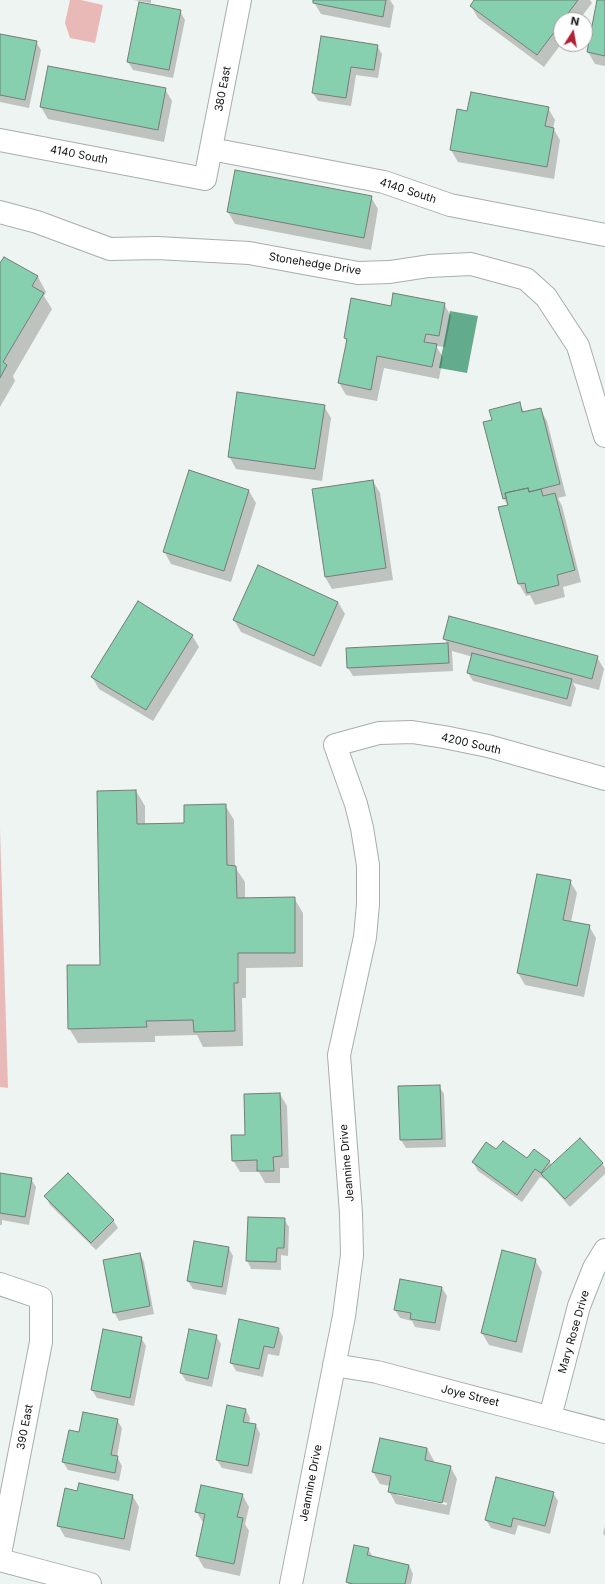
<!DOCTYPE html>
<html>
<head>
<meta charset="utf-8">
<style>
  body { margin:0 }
  #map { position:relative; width:605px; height:1584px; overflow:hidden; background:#eef4f1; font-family:Inter,sans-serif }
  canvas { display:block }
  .north { position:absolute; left:553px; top:12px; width:40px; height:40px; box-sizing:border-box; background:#fff; border:1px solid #9fa09f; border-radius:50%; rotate:11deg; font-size:11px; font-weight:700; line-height:16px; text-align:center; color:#0f1110 }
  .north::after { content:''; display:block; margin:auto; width:14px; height:18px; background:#b32135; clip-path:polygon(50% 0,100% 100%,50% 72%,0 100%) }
</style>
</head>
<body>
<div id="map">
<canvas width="605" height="1584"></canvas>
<div class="north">N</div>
</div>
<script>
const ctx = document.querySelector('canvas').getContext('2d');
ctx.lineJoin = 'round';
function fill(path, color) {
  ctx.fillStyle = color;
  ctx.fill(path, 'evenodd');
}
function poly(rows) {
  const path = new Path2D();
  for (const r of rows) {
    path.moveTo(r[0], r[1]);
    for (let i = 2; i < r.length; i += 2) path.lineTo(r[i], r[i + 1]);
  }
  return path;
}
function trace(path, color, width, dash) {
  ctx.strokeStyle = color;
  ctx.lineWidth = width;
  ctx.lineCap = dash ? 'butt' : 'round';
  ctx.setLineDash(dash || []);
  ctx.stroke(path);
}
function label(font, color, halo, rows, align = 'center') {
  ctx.font = font + ' Inter,sans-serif';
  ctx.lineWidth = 3;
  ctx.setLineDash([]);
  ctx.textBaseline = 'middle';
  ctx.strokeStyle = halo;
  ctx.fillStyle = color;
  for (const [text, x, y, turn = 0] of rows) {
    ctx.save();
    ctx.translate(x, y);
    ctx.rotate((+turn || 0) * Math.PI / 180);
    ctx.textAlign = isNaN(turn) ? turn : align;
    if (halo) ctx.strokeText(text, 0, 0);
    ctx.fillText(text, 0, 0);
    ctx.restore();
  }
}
fill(poly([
  [70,0,81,0,103,5,95,43,70,38,65,23],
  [0,828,8,1088,0,1087]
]), '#e9b9b7');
fill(poly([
  [450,311,478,316,467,373,439,368]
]), '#63ab8d');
fill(poly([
  [134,0,151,0,151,3],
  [314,0,390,0,394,6,390,28,321,14,314,2],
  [475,0,590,0,592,3,579,20,561,20,561,44,544,67,478,18,471,6],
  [598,0,605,0,605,66,595,64,588,52],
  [180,11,185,20,173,78,133,70,128,62],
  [0,35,36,42,41,50,29,108,0,102],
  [377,46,382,54,378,78,356,75,351,106,318,101,313,93],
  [165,89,172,101,164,142,48,119,41,107],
  [548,108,555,120,553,128,560,140,554,179,458,162,451,150,468,112],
  [371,197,378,209,371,250,235,224,228,212],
  [4,258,38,277,46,292,44,296,52,309,13,376,15,381,0,407,0,264],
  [444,304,451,316,445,347,436,346,443,357,439,379,384,368,377,401,346,395,339,383,347,342,345,338,391,307],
  [519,403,525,413,540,409,547,421,566,496,558,498,562,506,581,582,563,587,565,597,535,605,530,595,526,596,519,584,499,508,508,506,504,499,493,421],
  [324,406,331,418,322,481,236,469,229,456],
  [373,481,380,493,393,580,332,589,325,577],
  [249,491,256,503,231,582,171,564,164,551],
  [338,602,345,614,321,667,241,632,234,620],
  [192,635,199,647,153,721,99,689,92,677],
  [445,639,597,657,604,669,599,690,573,683,576,688,571,707,473,681,468,673,473,657,452,651,453,671,353,676,348,668,347,649,447,644],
  [136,791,145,806,145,825,185,824,225,805,234,820,235,867,245,882,245,898,294,898,303,913,303,967,246,968,246,998,242,998,243,1046,203,1047,197,1035,155,1036,155,1042,78,1043,69,1028,101,966],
  [537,875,570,881,577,893,571,922,589,926,596,938,584,997,525,985,518,973],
  [439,1086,444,1094,446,1147,406,1148,401,1140,400,1087],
  [280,1094,287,1106,289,1168,280,1168,280,1183,265,1183,259,1172,240,1172,233,1160,246,1136],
  [497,1151,527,1160,549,1161,552,1166,602,1163,605,1168,605,1174,570,1207,546,1180,540,1177,522,1202,478,1171,473,1162],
  [0,1174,31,1179,36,1187,29,1225,2,1220,2,1225,0,1225],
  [46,1197,113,1220,118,1228,96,1250,50,1205],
  [284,1219,289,1227,288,1256,281,1255,281,1270,251,1269,247,1260],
  [228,1247,233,1256,226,1295,193,1289,188,1281],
  [140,1254,144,1262,154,1314,119,1321,114,1312],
  [535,1260,542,1272,522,1353,489,1345,482,1333],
  [401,1280,442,1288,447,1296,440,1331,415,1327,412,1321,400,1318,395,1310],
  [278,1328,283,1337,279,1356,268,1354,263,1377,236,1371,231,1362],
  [216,1336,221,1344,212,1387,186,1381,181,1373],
  [141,1338,146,1346,134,1406,97,1398,92,1390],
  [246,1410,250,1418,249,1424,256,1425,260,1434,252,1474,222,1468,217,1460],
  [117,1420,122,1428,117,1457,122,1466,119,1481,68,1470,63,1462,80,1433],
  [427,1448,434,1461,433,1463,450,1466,457,1479,449,1515,396,1504,389,1491,390,1486,380,1484,373,1472],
  [397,1492,447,1503,447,1505,397,1495],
  [78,1492,132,1495,139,1507,130,1551,65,1537,58,1525],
  [553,1493,558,1501,550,1534,518,1525,515,1535,491,1528,486,1520],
  [242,1494,249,1507,245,1524,249,1531,240,1576,204,1568,197,1556,204,1524,196,1511],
  [605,1526,605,1536,603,1533],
  [368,1549,373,1557,409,1565,413,1574,411,1584,348,1584,347,1582]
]), '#0003');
const building = poly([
  [313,0,386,0,383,17,313,3,313,0],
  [474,0,578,0,563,20,561,20,561,23,537,55,470,6,474,0],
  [597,0,605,0,605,56,587,52,597,0],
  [139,2,181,10,169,70,127,62,139,2],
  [0,34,37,41,25,100,0,95,0,34],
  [321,36,378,45,374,70,351,67,346,98,312,93,321,36],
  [48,66,166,88,158,130,40,107,48,66],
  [471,92,549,107,545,126,554,128,547,167,450,150,457,109,467,111,471,92],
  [235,170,372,196,364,238,227,212,235,170],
  [4,257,38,276,32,286,44,293,3,362,7,365,0,378,0,263,4,257],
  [393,293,445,303,439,336,426,334,424,342,437,344,432,367,377,356,371,390,338,383,347,339,344,338,351,298,391,306,393,293],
  [237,392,325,405,315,469,228,457,237,392],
  [520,402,522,412,541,408,560,484,529,492,528,488,505,493,506,498,503,499,483,422,492,420,489,410,520,402],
  [189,470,249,490,224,571,163,552,189,470],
  [373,480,386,568,325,577,312,489,373,480],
  [528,488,529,492,541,489,543,496,555,493,575,570,557,575,559,585,527,593,525,583,518,584,498,507,508,505,505,493,528,488],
  [258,565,338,602,314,656,233,620,258,565],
  [138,601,193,635,146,710,91,677,138,601],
  [449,616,598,656,592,679,443,639,449,616],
  [448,643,449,663,347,668,346,648,448,643],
  [472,653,572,679,567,699,467,673,472,653],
  [136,790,137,824,184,823,184,805,226,804,227,865,236,866,237,898,295,897,295,953,238,953,238,983,234,983,235,1031,194,1032,193,1020,146,1021,147,1027,68,1029,67,965,100,965,97,791,136,790],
  [537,874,571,880,563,920,590,925,577,986,517,973,537,874],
  [440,1085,442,1139,400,1140,398,1086,440,1085],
  [280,1093,282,1156,273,1157,274,1171,257,1171,257,1160,232,1161,231,1135,245,1135,244,1094,280,1093],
  [580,1138,603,1163,565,1199,541,1174,580,1138],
  [503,1141,527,1158,534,1149,550,1161,541,1173,535,1169,517,1195,472,1162,486,1142,496,1149,503,1141],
  [0,1173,32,1178,25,1217,0,1213,0,1173],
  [68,1173,114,1220,91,1243,44,1196,68,1173],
  [248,1217,285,1218,284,1248,277,1248,276,1262,246,1261,248,1217],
  [194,1241,229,1247,222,1287,187,1281,194,1241],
  [502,1250,536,1259,516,1342,481,1333,502,1250],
  [140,1253,150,1306,113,1313,103,1260,140,1253],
  [400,1279,442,1287,435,1323,410,1319,411,1313,394,1310,400,1279],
  [239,1319,279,1328,274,1348,264,1346,259,1369,230,1363,239,1319],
  [103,1329,142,1337,130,1398,91,1390,103,1329],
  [189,1329,217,1335,208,1379,180,1373,189,1329],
  [227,1405,246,1409,243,1422,256,1424,248,1466,216,1460,227,1405],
  [83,1412,118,1419,111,1455,118,1456,115,1473,62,1462,69,1430,79,1432,83,1412],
  [380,1438,427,1448,425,1460,451,1466,442,1503,388,1492,391,1476,372,1472,380,1438],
  [496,1477,554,1492,545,1526,513,1518,511,1527,485,1520,496,1477],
  [79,1483,133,1495,124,1539,57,1526,65,1488,77,1491,79,1483],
  [201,1485,243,1494,237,1517,243,1518,234,1564,196,1556,205,1514,195,1512,201,1485],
  [354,1545,369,1548,367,1555,409,1565,405,1584,353,1584,346,1582,354,1545]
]);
fill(building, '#86cfaf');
trace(building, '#767c79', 1);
const minor = poly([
  [0,140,205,179,240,0],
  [211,149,384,182,450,205,605,235],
  [0,212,37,222,110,249,157,248,249,253,358,273,390,272,429,266,471,264,526,279,546,297,578,346,605,436],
  [0,1284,41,1298,41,1342,0,1554],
  [334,1365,377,1372,605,1432],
  [550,1417,579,1306,594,1268,605,1250],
  [0,1560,90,1584],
  [291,1584,344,1316,352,1255,351,1213,339,1055,365,937,368,904,368,865,362,828,356,804,335,745,379,733,412,732,444,737,488,746,605,779]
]);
trace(minor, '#a8aeab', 24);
trace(minor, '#fff', 22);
label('11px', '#0f1110', '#fff', [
  ["380 East",223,89,-79],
  ["4140 South",79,155,11],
  ["4140 South",408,191,18],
  ["Stonehedge Drive",315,264,9],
  ["4200 South",471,744,13],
  ["Jeannine Drive",347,1163,-95],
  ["Mary Rose Drive",574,1332,-74],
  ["Joye Street",470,1396,14],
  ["390 East",25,1427,-79],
  ["Jeannine Drive",311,1483,-79]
]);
</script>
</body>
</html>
